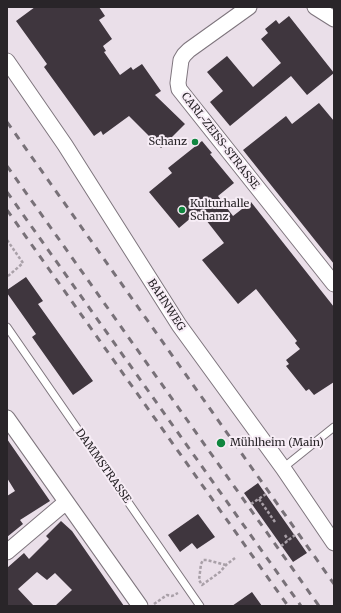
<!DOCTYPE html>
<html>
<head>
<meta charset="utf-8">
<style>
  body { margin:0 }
  #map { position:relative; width:341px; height:613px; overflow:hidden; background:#eadfe9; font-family:Merriweather,serif }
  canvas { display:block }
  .frame { position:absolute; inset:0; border:8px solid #292529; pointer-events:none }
</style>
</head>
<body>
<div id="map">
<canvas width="341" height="613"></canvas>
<div class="frame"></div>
</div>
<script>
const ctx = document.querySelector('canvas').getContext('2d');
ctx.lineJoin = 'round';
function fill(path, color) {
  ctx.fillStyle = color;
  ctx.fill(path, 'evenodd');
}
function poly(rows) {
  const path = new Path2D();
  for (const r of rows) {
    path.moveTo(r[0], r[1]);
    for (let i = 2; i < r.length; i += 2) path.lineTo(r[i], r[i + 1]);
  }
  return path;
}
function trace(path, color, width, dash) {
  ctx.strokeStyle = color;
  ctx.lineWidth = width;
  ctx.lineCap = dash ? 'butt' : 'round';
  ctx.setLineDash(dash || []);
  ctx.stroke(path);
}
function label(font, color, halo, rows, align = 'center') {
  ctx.font = font + ' Merriweather,serif';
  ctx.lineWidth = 4;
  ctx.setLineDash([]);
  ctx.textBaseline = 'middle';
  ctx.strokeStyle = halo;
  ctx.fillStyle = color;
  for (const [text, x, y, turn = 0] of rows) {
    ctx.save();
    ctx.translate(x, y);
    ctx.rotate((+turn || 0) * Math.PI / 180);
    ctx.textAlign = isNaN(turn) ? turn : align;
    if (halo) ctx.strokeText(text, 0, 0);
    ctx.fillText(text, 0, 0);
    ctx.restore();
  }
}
fill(poly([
  [35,7,99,7,105,16,99,20,112,39,103,46,106,51,104,52,120,75,131,67,133,70,142,64,161,91,155,95,185,124,161,148,129,116,103,135,101,131,94,136,44,67,47,64,16,21],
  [289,16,334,73,307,95,291,76,230,126,210,102,223,91,207,72,227,56,253,87,281,63,261,39,268,33,265,29,276,20,279,24],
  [319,103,334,121,334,264,243,150,286,116,292,124],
  [202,141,212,153,210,154,234,183,218,196,233,216,251,202,334,307,334,382,314,395,309,389,306,391,286,366,289,364,286,360,300,349,295,343,297,341,256,289,238,304,202,260,224,243,199,211,179,228,149,192,172,173,168,168],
  [26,277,43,301,38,304,93,381,73,395,32,337,36,334,7,293,7,290],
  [7,439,50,501,20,520,23,524,7,537,7,496,15,491,7,478],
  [258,483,307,553,293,562,244,493],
  [198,514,215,537,197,549,192,543,180,552,168,535],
  [61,521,72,531,124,606,55,606,72,590,55,573,47,580,37,572,18,589,34,606,7,606,7,568,24,553,29,559,49,539,46,536],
  [252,592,262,606,232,606]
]), '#3f363e');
const lane = poly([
  [7,327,200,606],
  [283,468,334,427]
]);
const street = poly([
  [249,7,189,50,184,55,181,60,178,83,179,89,334,284],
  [315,7,334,19],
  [7,61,65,145,179,325,283,468,334,543],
  [7,418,140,606],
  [7,552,66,502]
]);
trace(lane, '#7e757d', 9);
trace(street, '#7e757d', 17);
trace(poly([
  [7,240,23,263,7,277],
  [259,499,275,522],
  [251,504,266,494],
  [285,535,288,540],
  [281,546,295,535],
  [226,565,207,560,203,560,201,564,199,580,202,585,220,572,226,565,235,558],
  [154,604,167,595,172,596,178,593]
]), '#a9a0a8', 2.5, [3, 2]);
trace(lane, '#fff', 7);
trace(street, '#fff', 15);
trace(poly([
  [7,122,334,584],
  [7,166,319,606],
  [7,192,301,606],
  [7,210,288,606]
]), '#787178', 3, [7, 7]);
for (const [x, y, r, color] of [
  [195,142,4,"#10863f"],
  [182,210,4,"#10863f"],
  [221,443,5,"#10863f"]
]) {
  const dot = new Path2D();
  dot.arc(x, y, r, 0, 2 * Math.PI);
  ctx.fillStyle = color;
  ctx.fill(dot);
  trace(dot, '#f7edf6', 1.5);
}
label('11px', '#292529', '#f7edf6', [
  ["CARL-ZEISS-STRASSE",220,141,52],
  ["BAHNWEG",166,305,57],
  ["DAMMSTRASSE",103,466,55]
]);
label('11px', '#292529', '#f7edf6', [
  ["Schanz",187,142,"right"],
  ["Kulturhalle",190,204],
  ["Schanz",190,217],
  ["Mühlheim (Main)",230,443]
], 'left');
</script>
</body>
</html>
